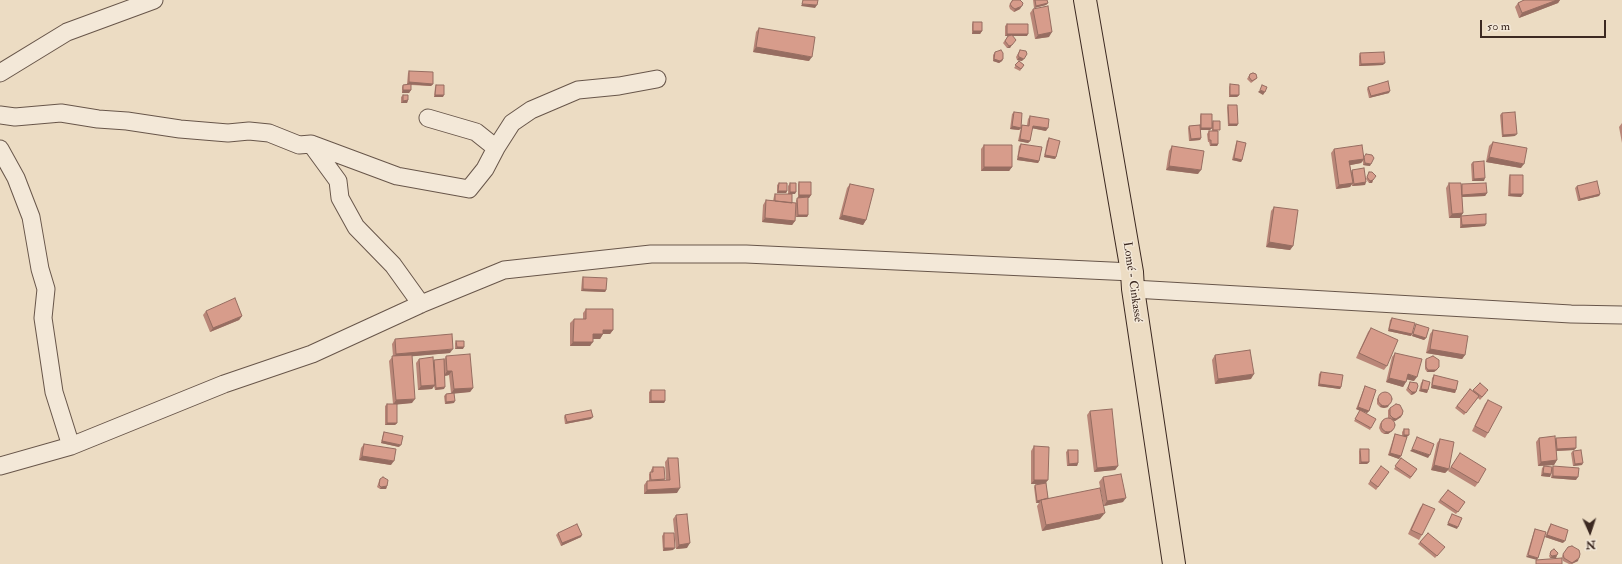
<!DOCTYPE html>
<html>
<head>
<meta charset="utf-8">
<style>
  body { margin:0 }
  #map { position:relative; width:1622px; height:564px; overflow:hidden; background:#ecdcc3; font-family:"IM FELL Double Pica",serif }
  canvas { display:block }
  .north { position:absolute; left:1570px; top:512px; width:40px; height:40px; -webkit-text-stroke:3px #f3e8d8; paint-order:stroke; rotate:177deg; font-size:11px; font-weight:700; line-height:16px; text-align:center; color:#3c2921 }
  .north::after { content:''; display:block; margin:auto; width:14px; height:18px; background:#3c2921; clip-path:polygon(50% 0,100% 100%,50% 72%,0 100%) }
  .scale { position:absolute; left:1480px; top:20px; width:126px; height:18px; box-sizing:border-box; border:2px solid #3c2921; border-top:0; padding-left:5px; font-size:12px; line-height:14px; white-space:nowrap; color:#3c2921; -webkit-text-stroke:3px #f3e8d8; paint-order:stroke }
</style>
</head>
<body>
<div id="map">
<canvas width="1622" height="564"></canvas>
<div class="north">N</div>
<div class="scale">50 m</div>
</div>
<script>
const ctx = document.querySelector('canvas').getContext('2d');
ctx.lineJoin = 'round';
function poly(rows) {
  const path = new Path2D();
  for (const r of rows) {
    if (r.length === 3) {
      path.moveTo(r[0] + r[2], r[1]);
      path.arc(r[0], r[1], r[2], 0, 2 * Math.PI);
      continue;
    }
    path.moveTo(r[0], r[1]);
    for (let i = 2; i < r.length; i += 2) path.lineTo(r[i], r[i + 1]);
  }
  return path;
}
function trace(path, color, width, dash) {
  ctx.strokeStyle = color;
  ctx.lineWidth = width;
  ctx.lineCap = dash ? 'butt' : 'round';
  ctx.setLineDash(dash || []);
  ctx.stroke(path);
}
function fill(path, color) {
  ctx.fillStyle = color;
  ctx.fill(path, 'evenodd');
}
function label(font, color, halo, rows, align = 'center') {
  ctx.font = font + ' "IM FELL Double Pica",serif';
  ctx.lineWidth = 3;
  ctx.setLineDash([]);
  ctx.textBaseline = 'middle';
  ctx.strokeStyle = halo;
  ctx.fillStyle = color;
  for (const [text, x, y, turn = 0] of rows) {
    ctx.save();
    ctx.translate(x, y);
    ctx.rotate((+turn || 0) * Math.PI / 180);
    ctx.textAlign = isNaN(turn) ? turn : align;
    if (halo) ctx.strokeText(text, 0, 0);
    ctx.fillText(text, 0, 0);
    ctx.restore();
  }
}
const street = poly([
  [0,73,67,32,154,0],
  [0,115,15,117,61,113,98,119,127,121,180,129,228,133,249,131,269,133,299,145,311,144,338,181,340,198,356,227,393,265,421,304],
  [311,144,397,176,469,189,485,169,496,148,476,132,428,118],
  [496,148,512,123,531,110,578,90,619,86,657,79],
  [0,149,16,178,31,217,40,269,46,289,43,318,54,392,71,446],
  [1133,289,1571,314,1622,315],
  [0,466,71,446,224,384,312,354,421,304,504,270,651,254,746,254,1132,272]
]);
const highway = poly([
  [1085,0,1132,272,1133,289,1174,564]
]);
trace(street, '#68564a', 19);
trace(highway, '#3c2921', 24);
trace(street, '#f3e8d8', 17);
trace(highway, '#ecdcc3', 22);
fill(poly([
  [1012,0,1020,9,1014,12,1010,9,1009,6],
  [1033,0,1047,0,1048,3,1046,5,1034,8],
  [1524,0,1560,0,1558,3,1519,18,1515,7,1518,3],
  [1033,9,1049,37,1035,39,1030,13],
  [973,22,982,31,980,34,972,34,972,24],
  [1007,24,1027,36,1012,36,1010,48,1007,48,1003,43,1008,36,1005,36,1005,26],
  [759,28,809,61,753,52,756,32],
  [1020,50,1022,61,1017,60,1016,57],
  [995,52,1003,59,1002,61,999,63,993,61,993,55],
  [1360,53,1383,65,1359,66,1359,56],
  [1019,61,1024,65,1020,71,1014,68],
  [409,71,433,84,431,86,411,85,411,90,409,93,402,93,402,87,403,85,407,84,408,73],
  [1250,74,1257,78,1255,80,1251,83,1247,79],
  [1230,84,1239,95,1237,97,1229,97,1229,87],
  [436,85,443,97,434,97,435,87],
  [1368,87,1389,93,1369,98,1367,89],
  [403,95,408,100,407,103,401,103,401,97],
  [1228,105,1237,126,1228,126,1227,107],
  [1014,112,1021,128,1019,130,1010,129,1012,114],
  [1502,113,1515,136,1502,137,1500,115],
  [1201,114,1212,123,1213,121,1218,132,1218,144,1217,146,1210,146,1209,142,1208,142,1207,134,1209,131,1212,131,1212,128,1210,130,1200,130,1201,138,1200,140,1189,141,1188,128,1189,126,1200,125,1200,116],
  [1030,116,1046,131,1032,128,1030,141,1028,143,1018,141,1021,127,1022,125,1027,125,1028,119],
  [1622,123,1622,143,1619,127],
  [1049,138,1056,157,1055,159,1044,157,1047,141],
  [1237,141,1242,160,1241,162,1232,160,1236,143],
  [1493,142,1521,168,1486,162,1489,146],
  [1021,144,1039,161,1038,163,1017,160,1019,146],
  [984,145,1012,167,1009,171,981,171,981,149],
  [1172,146,1198,174,1166,170,1169,151],
  [1334,149,1364,157,1370,166,1363,165,1363,161,1361,163,1350,165,1351,172,1352,170,1366,179,1369,172,1373,180,1372,183,1369,183,1366,179,1365,185,1352,186,1352,183,1350,187,1336,189,1331,153],
  [1473,162,1484,181,1472,181,1471,164],
  [1510,175,1521,197,1508,196,1509,177],
  [799,182,811,195,809,198,808,198,808,215,807,217,796,217,796,206,795,221,792,225,762,222,763,205,766,200,773,201,774,196,775,194,788,194,788,186,790,183,795,194,792,194,792,203,796,203,796,200,798,198,798,184],
  [779,183,787,191,786,193,777,193,777,185],
  [1449,183,1461,186,1462,184,1487,193,1485,196,1462,197,1463,213,1460,218,1449,218,1446,188],
  [850,184,866,220,863,225,839,219,847,188],
  [1577,186,1600,194,1599,196,1578,201,1575,188],
  [1274,207,1293,246,1290,250,1266,247,1271,211],
  [1461,216,1485,226,1460,228,1460,218],
  [583,277,606,290,605,292,581,291,582,279],
  [586,309,613,330,610,334,603,334,600,339,593,339,590,346,570,346,570,323,574,319,583,319,583,313],
  [206,311,242,316,239,320,210,332,203,315],
  [1392,318,1412,334,1411,336,1388,331,1390,320],
  [1416,324,1426,338,1424,340,1412,336,1415,326],
  [1371,328,1387,366,1384,370,1356,358,1368,332],
  [1433,330,1465,355,1462,359,1426,353,1430,334],
  [395,339,450,353,412,356,412,403,397,404,397,423,395,425,385,425,385,406,387,404,393,404,389,361,393,356,392,344],
  [456,341,463,349,455,349,455,343],
  [1395,353,1414,381,1407,379,1403,387,1386,382,1392,357],
  [1215,355,1251,379,1215,384,1212,360],
  [446,356,473,388,470,392,454,393,454,403,445,404,444,396,446,394,451,393,449,375,445,376,444,389,435,390,434,386,432,389,418,390,416,363,419,359,433,362,434,360,444,360],
  [1426,359,1439,367,1437,370,1434,372,1427,372,1425,369,1425,362],
  [1321,372,1341,387,1340,389,1318,386,1319,374],
  [1434,375,1456,390,1455,393,1431,388,1432,378],
  [1423,380,1428,390,1427,393,1419,391,1421,383],
  [1410,382,1416,392,1414,394,1411,395,1406,390],
  [1480,383,1486,393,1480,400,1478,398,1464,415,1455,408,1470,389,1473,391],
  [1365,386,1369,411,1367,413,1362,411,1371,428,1370,430,1354,421,1360,411,1356,409,1364,388],
  [651,390,665,401,664,403,649,403,649,392],
  [1381,394,1388,407,1384,408,1380,407,1377,404,1377,399],
  [1488,400,1488,433,1485,438,1472,431,1485,404],
  [1390,408,1401,417,1395,421,1391,420,1393,429,1392,431,1388,434,1384,434,1381,432,1379,428,1380,424,1382,421,1391,420,1388,418,1388,410],
  [1090,411,1118,466,1115,470,1094,472,1087,415],
  [565,415,591,419,565,424,564,417],
  [1404,429,1407,437,1406,437,1401,456,1399,459,1388,455,1394,436,1395,434,1402,436,1402,432],
  [384,432,399,447,381,443,383,434],
  [1539,438,1555,439,1556,438,1576,448,1574,450,1556,451,1557,460,1554,465,1538,466,1536,442],
  [1440,439,1449,469,1445,473,1431,470,1437,443],
  [364,444,391,465,359,460,361,448],
  [1034,446,1046,483,1048,498,1100,519,1042,531,1037,506,1039,503,1036,503,1034,487,1035,485,1039,484,1031,484,1031,451],
  [1360,449,1369,462,1367,464,1359,464,1359,451],
  [1068,450,1078,463,1077,466,1067,466,1066,452],
  [1573,451,1582,465,1573,466,1571,453],
  [668,458,677,493,644,494,644,485,647,481,649,481,649,474,651,472,651,470,653,467,665,479,664,480,666,480,665,462],
  [1401,458,1417,469,1410,479,1394,469],
  [1457,458,1478,483,1475,487,1448,471],
  [1544,466,1552,468,1553,466,1576,480,1551,478,1552,471,1550,477,1541,476,1542,468],
  [1389,472,1376,490,1368,484,1370,481],
  [1103,477,1123,502,1104,506,1099,482],
  [380,479,387,486,386,489,380,489,377,487,379,481],
  [1448,490,1465,502,1456,514,1438,502],
  [1423,504,1422,535,1419,540,1408,534,1420,508],
  [676,515,687,548,676,549,673,519],
  [1551,524,1563,543,1545,537,1549,527],
  [1535,529,1546,532,1526,557,1534,531],
  [558,533,581,537,561,546,556,535],
  [664,533,673,550,663,551,662,536],
  [1428,533,1443,549,1435,558,1418,544],
  [1568,547,1578,561,1572,564,1569,564,1563,561,1562,556],
  [1551,551,1557,555,1556,558,1550,558,1549,556]
]), '#b98678');
fill(poly([
  [1557,0,1560,0,1558,3,1519,18,1522,13],
  [1048,3,1046,5,1034,8,1036,6],
  [802,4,817,5,815,8,801,6],
  [1022,6,1020,9,1014,12,1015,9],
  [973,31,982,31,980,34,972,34],
  [1052,32,1049,37,1035,39,1038,35],
  [1007,34,1028,34,1027,36,1005,36],
  [1012,45,1010,48,1007,48,1009,46],
  [756,47,812,57,809,61,753,52],
  [1019,57,1024,59,1022,61,1017,60],
  [994,59,1003,59,1002,61,999,63,993,61],
  [1385,63,1383,65,1359,66,1361,64],
  [409,82,433,84,431,86,407,84],
  [403,90,411,90,409,93,402,93],
  [1260,90,1265,92,1263,95,1258,92],
  [1390,91,1389,93,1369,98,1371,96],
  [435,95,444,95,443,97,434,97],
  [1230,95,1239,95,1237,97,1229,97],
  [408,100,407,103,401,103,403,101],
  [1229,124,1238,124,1237,126,1228,126],
  [1012,126,1021,128,1019,130,1010,129],
  [1033,126,1048,128,1046,131,1031,128],
  [1201,128,1212,128,1210,130,1200,130],
  [1517,134,1515,136,1502,137,1503,135],
  [1201,138,1200,140,1189,141,1191,139],
  [1020,139,1030,141,1028,143,1018,141],
  [1211,144,1218,144,1217,146,1210,146],
  [1045,155,1056,157,1055,159,1044,157],
  [1018,157,1039,161,1038,163,1017,160],
  [1489,157,1524,164,1521,168,1486,162],
  [1234,158,1242,160,1241,162,1232,160],
  [1364,159,1361,163,1346,166,1349,161],
  [1365,163,1371,164,1370,166,1363,165],
  [1169,166,1201,170,1198,174,1166,170],
  [984,167,1012,167,1009,171,981,171],
  [1485,178,1484,181,1472,181,1474,179],
  [1373,180,1372,183,1369,183,1370,181],
  [1366,182,1365,185,1352,186,1354,184],
  [1353,183,1350,187,1336,189,1339,185],
  [778,191,787,191,786,193,777,193],
  [790,192,796,192,795,194,788,194],
  [1487,193,1485,196,1461,197,1462,195],
  [1510,194,1523,194,1521,197,1508,196],
  [1600,194,1599,196,1578,201,1580,199],
  [799,195,811,195,809,198,798,198],
  [1463,213,1460,218,1449,218,1452,214],
  [798,215,808,215,807,217,796,217],
  [842,215,866,220,863,225,839,219],
  [765,218,795,221,792,225,762,222],
  [1486,224,1485,226,1460,228,1462,225],
  [1269,242,1293,246,1290,250,1266,247],
  [583,289,606,290,605,292,581,291],
  [242,316,239,320,210,332,213,328],
  [1389,329,1412,334,1411,336,1388,331],
  [603,330,613,330,610,334,600,334],
  [593,334,603,334,600,339,590,339],
  [1413,334,1426,338,1424,340,1412,336],
  [573,342,593,342,590,346,570,346],
  [457,347,464,347,463,349,455,349],
  [453,349,450,353,393,358,396,354],
  [1430,349,1465,355,1462,359,1426,353],
  [1439,367,1434,372,1427,372,1428,370],
  [447,371,452,371,449,375,444,376],
  [1254,374,1251,379,1215,384,1218,379],
  [1408,374,1417,377,1414,381,1405,379],
  [1389,378,1406,382,1403,387,1386,382],
  [1319,384,1341,387,1340,389,1318,386],
  [435,385,432,389,418,390,421,386],
  [1432,385,1456,390,1455,393,1431,388],
  [445,387,444,389,435,390,436,388],
  [473,388,470,392,451,394,454,389],
  [1421,389,1428,390,1427,393,1419,391],
  [1412,392,1416,392,1414,394,1411,395],
  [415,399,412,403,393,405,396,400],
  [455,401,454,403,445,404,446,402],
  [651,401,665,401,664,403,649,403],
  [1381,405,1389,405,1388,407,1384,408,1380,407],
  [1358,407,1369,411,1367,413,1356,409],
  [1402,415,1401,417,1395,421,1391,420,1393,418],
  [593,417,591,419,565,424,567,422],
  [387,423,397,423,395,425,385,425],
  [1393,429,1392,431,1388,434,1384,434,1386,432],
  [1404,435,1409,435,1407,437,1402,437],
  [382,441,401,445,399,447,381,443],
  [1576,448,1574,450,1555,451,1557,449],
  [1412,449,1430,455,1428,458,1410,451],
  [1390,453,1401,456,1399,459,1388,455],
  [362,456,394,461,391,465,359,460],
  [1557,460,1554,465,1538,466,1541,462],
  [1361,462,1369,462,1367,464,1359,464],
  [1078,463,1077,466,1067,466,1069,464],
  [1583,463,1582,465,1573,466,1575,464],
  [1434,465,1449,469,1445,473,1431,470],
  [1118,466,1115,470,1094,472,1097,468],
  [1543,473,1551,474,1550,477,1541,476],
  [1553,476,1578,477,1576,480,1551,478],
  [1034,480,1048,480,1045,484,1031,484],
  [387,486,386,489,380,489,381,487],
  [680,488,677,493,644,494,647,490],
  [1126,498,1123,502,1104,506,1107,501],
  [1041,500,1039,503,1036,503,1037,501],
  [1105,513,1100,519,1042,531,1046,525],
  [1448,523,1458,527,1457,529,1447,525],
  [582,535,581,537,561,546,562,543],
  [1547,535,1565,541,1563,543,1545,537],
  [690,543,687,548,676,549,679,545],
  [664,548,675,548,673,550,663,551],
  [1528,555,1538,558,1537,560,1526,557],
  [1557,555,1556,558,1550,558,1552,556],
  [1579,558,1578,561,1571,564,1572,563]
]), '#966d61');
const building = poly([
  [803,0,818,0,817,5,802,4,803,0],
  [1013,0,1020,0,1023,3,1022,6,1015,9,1012,7,1010,4,1013,0],
  [1035,0,1047,0,1048,3,1036,6,1035,0],
  [1524,0,1557,0,1522,13,1518,3,1524,0],
  [1048,6,1052,32,1038,35,1033,9,1048,6],
  [973,22,982,22,982,31,973,31,973,22],
  [1007,24,1028,24,1028,34,1007,34,1007,24],
  [759,28,815,37,812,57,756,47,759,28],
  [1012,35,1016,40,1012,45,1009,46,1005,41,1008,36,1012,35],
  [1001,50,1003,53,1003,59,1000,61,994,59,995,52,1001,50],
  [1020,50,1026,51,1027,54,1024,59,1019,57,1018,55,1020,50],
  [1384,52,1385,63,1361,64,1360,53,1384,52],
  [1019,61,1024,65,1021,69,1015,65,1019,61],
  [409,71,433,72,433,84,409,82,409,71],
  [1253,73,1256,74,1257,78,1252,81,1249,77,1250,74,1253,73],
  [1388,81,1390,91,1371,96,1368,87,1388,81],
  [411,84,411,90,403,90,403,85,411,84],
  [1230,84,1239,85,1239,95,1230,95,1230,84],
  [436,85,444,85,444,95,435,95,436,85],
  [1262,85,1267,87,1265,92,1260,90,1262,85],
  [403,95,408,95,408,100,403,101,403,95],
  [1228,105,1237,105,1238,124,1229,124,1228,105],
  [1014,112,1022,113,1021,128,1012,126,1014,112],
  [1515,112,1517,134,1503,135,1502,113,1515,112],
  [1201,114,1212,114,1212,128,1201,128,1201,114],
  [1030,116,1049,119,1048,128,1033,126,1030,141,1020,139,1022,125,1029,126,1030,116],
  [1213,121,1220,121,1220,130,1213,130,1213,121],
  [1200,125,1201,138,1191,139,1189,126,1200,125],
  [1209,131,1218,131,1218,144,1211,144,1211,140,1209,140,1209,131],
  [1049,138,1060,141,1056,157,1045,155,1049,138],
  [1237,141,1246,143,1242,160,1234,158,1237,141],
  [1493,142,1527,148,1524,164,1489,157,1493,142],
  [1021,144,1042,147,1039,161,1018,157,1021,144],
  [984,145,1012,145,1012,167,984,167,984,145],
  [1362,145,1364,159,1349,161,1353,183,1339,185,1334,149,1362,145],
  [1172,146,1204,151,1201,170,1169,166,1172,146],
  [1366,154,1372,155,1374,158,1371,164,1365,163,1364,157,1366,154],
  [1484,161,1485,178,1474,179,1473,162,1484,161],
  [1364,168,1366,182,1354,184,1352,170,1364,168],
  [1369,172,1372,172,1376,176,1373,180,1370,181,1367,177,1369,172],
  [1510,175,1523,175,1523,194,1510,194,1510,175],
  [1597,181,1600,194,1580,199,1577,186,1597,181],
  [799,182,811,182,811,195,799,195,799,182],
  [779,183,787,183,787,191,778,191,779,183],
  [790,183,796,183,796,192,790,192,790,183],
  [1449,183,1461,183,1463,213,1452,214,1449,183],
  [1486,183,1487,193,1462,195,1462,184,1486,183],
  [850,184,874,189,866,220,842,215,850,184],
  [775,194,792,194,792,203,775,201,775,194],
  [808,197,808,215,798,215,797,198,808,197],
  [766,200,796,203,795,221,765,218,766,200],
  [1274,207,1298,210,1293,246,1269,242,1274,207],
  [1486,214,1486,224,1462,225,1461,216,1486,214],
  [583,277,607,278,606,290,583,289,583,277],
  [235,298,242,316,213,328,206,311,235,298],
  [586,309,613,309,613,330,603,330,603,334,593,334,593,342,573,342,574,319,586,319,586,309],
  [1392,318,1415,323,1412,334,1389,329,1392,318],
  [1416,324,1429,328,1426,338,1413,334,1416,324],
  [1371,328,1398,340,1387,366,1359,353,1371,328],
  [1433,330,1468,336,1465,355,1430,349,1433,330],
  [452,334,453,349,396,354,395,339,452,334],
  [456,341,464,341,464,347,457,347,456,341],
  [1250,350,1254,374,1218,379,1215,355,1250,350],
  [1395,353,1422,359,1417,377,1408,374,1406,382,1389,378,1395,353],
  [470,354,473,388,454,389,452,371,447,371,446,356,470,354],
  [412,355,415,399,396,400,392,356,412,355],
  [1433,356,1439,360,1439,367,1436,370,1428,370,1426,367,1426,359,1433,356],
  [433,357,435,385,421,386,419,359,433,357],
  [444,359,445,387,436,388,434,360,444,359],
  [1321,372,1343,375,1341,387,1319,384,1321,372],
  [1434,375,1458,381,1456,390,1432,385,1434,375],
  [1423,380,1430,382,1428,390,1421,389,1423,380],
  [1410,382,1417,383,1418,386,1416,392,1412,392,1408,388,1410,382],
  [1480,383,1488,390,1482,397,1473,390,1480,383],
  [1365,386,1376,390,1369,411,1358,407,1365,386],
  [1470,389,1479,396,1466,413,1457,406,1470,389],
  [651,390,665,390,665,401,651,401,651,390],
  [1385,399,7],
  [454,393,455,401,446,402,446,394,454,393],
  [1488,400,1502,407,1488,433,1475,426,1488,400],
  [387,404,397,404,397,423,387,423,387,404],
  [1396,404,1400,405,1403,411,1402,415,1396,419,1393,418,1390,415,1390,408,1396,404],
  [1112,409,1118,466,1097,468,1090,411,1112,409],
  [591,410,593,417,567,422,565,415,591,410],
  [1360,410,1376,419,1371,428,1355,419,1360,410],
  [1388,425,7],
  [1404,429,1409,429,1409,435,1404,435,1404,429],
  [384,432,403,436,401,445,382,441,384,432],
  [1395,434,1407,437,1401,456,1390,453,1395,434],
  [1555,436,1557,460,1541,462,1539,438,1555,436],
  [1417,437,1434,444,1430,455,1412,449,1417,437],
  [1576,437,1576,448,1557,449,1556,438,1576,437],
  [1440,439,1454,442,1449,469,1434,465,1440,439],
  [364,444,396,449,394,461,362,456,364,444],
  [1034,446,1049,447,1048,480,1034,480,1034,446],
  [1360,449,1369,449,1369,462,1361,462,1360,449],
  [1068,450,1078,450,1078,463,1069,464,1068,450],
  [1581,450,1583,463,1575,464,1573,451,1581,450],
  [1460,453,1486,469,1478,483,1451,467,1460,453],
  [668,458,678,458,680,488,647,490,647,481,670,480,668,458],
  [1401,458,1417,469,1411,477,1395,466,1401,458],
  [1381,466,1389,472,1378,487,1370,481,1381,466],
  [1544,466,1552,467,1551,474,1543,473,1544,466],
  [1553,466,1579,468,1578,477,1553,476,1553,466],
  [653,467,664,467,665,479,651,480,650,472,653,472,653,467],
  [1121,474,1126,498,1107,501,1103,477,1121,474],
  [383,477,388,480,387,486,381,487,379,485,380,479,383,477],
  [1046,483,1048,498,1037,501,1035,485,1046,483],
  [1100,488,1105,513,1046,525,1041,500,1100,488],
  [1448,490,1465,502,1458,512,1440,500,1448,490],
  [1423,504,1435,509,1422,535,1411,530,1423,504],
  [687,514,690,543,679,545,676,515,687,514],
  [1452,514,1462,518,1458,527,1448,523,1452,514],
  [577,524,582,535,562,543,558,533,577,524],
  [1551,524,1568,530,1565,541,1547,535,1551,524],
  [1535,529,1546,532,1538,558,1528,555,1535,529],
  [664,533,674,533,675,548,664,548,664,533],
  [1428,533,1445,547,1437,556,1420,542,1428,533],
  [1572,546,1579,550,1580,554,1579,558,1572,563,1564,558,1563,554,1568,547,1572,546],
  [1554,549,1558,553,1557,555,1552,556,1550,554,1551,551,1554,549],
  [1562,558,1562,564,1536,564,1536,560,1562,558]
]);
fill(building, '#d79c8b');
trace(building, '#966d61', 1);
label('12px', '#3c2921', '#f3e8d8', [
  ["Lomé - Cinkassé",1132,282,82]
]);
</script>
</body>
</html>
